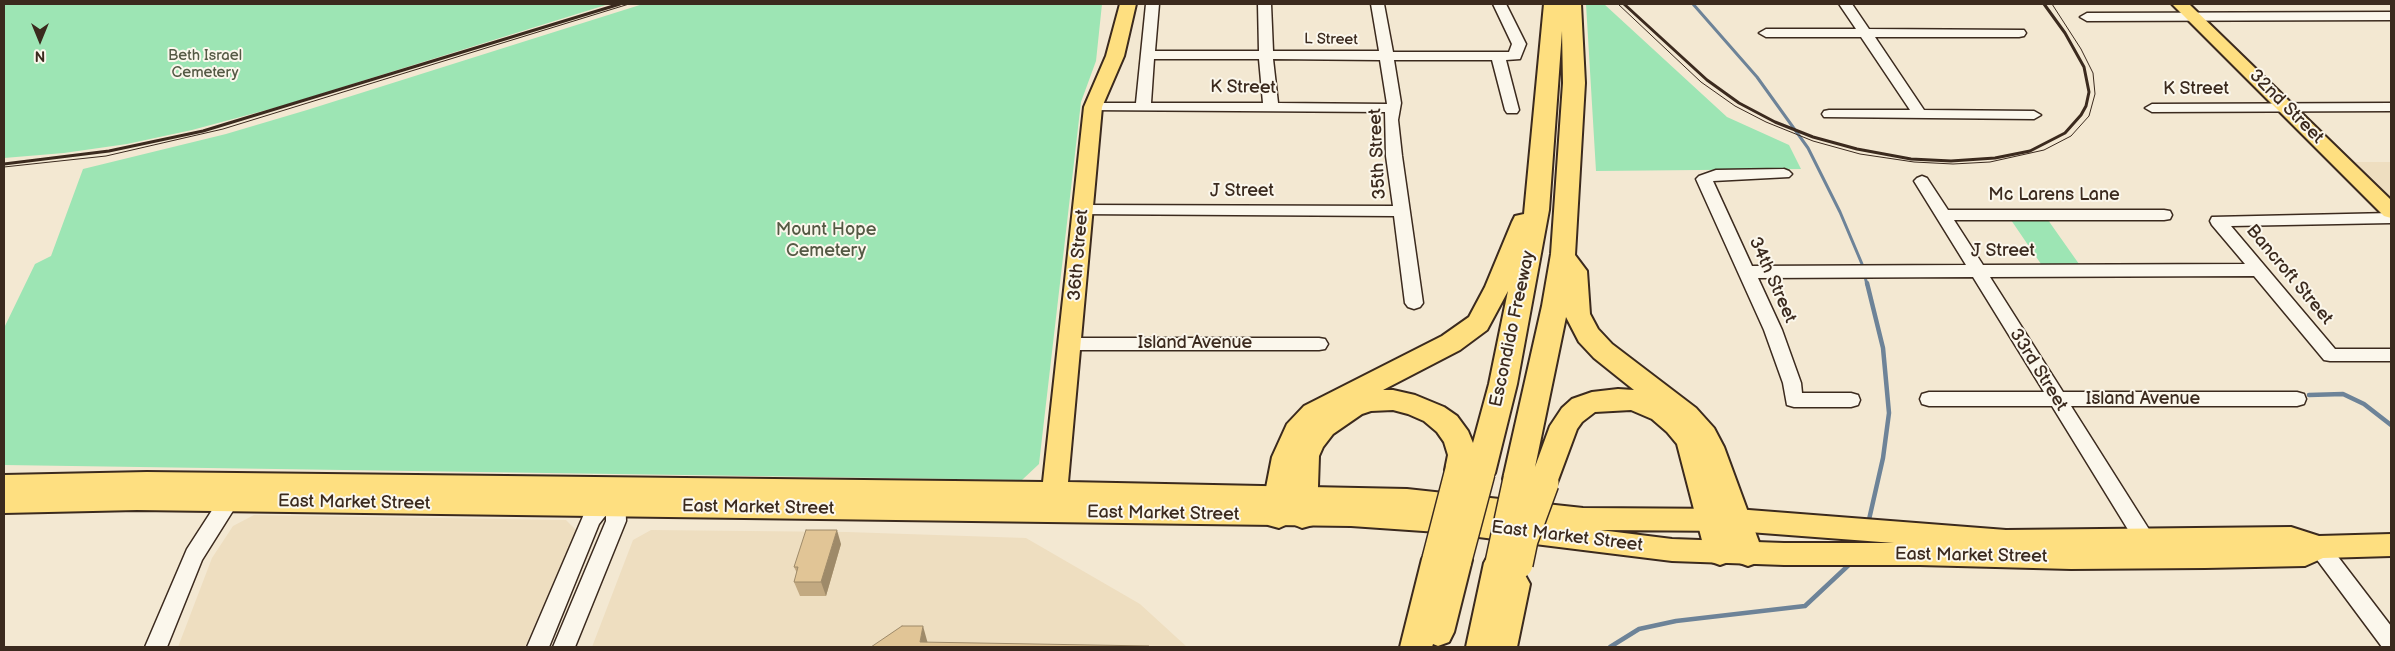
<!DOCTYPE html>
<html>
<head>
<meta charset="utf-8">
<style>
  body { margin:0 }
  #map { position:relative; width:2395px; height:651px; overflow:hidden; background:#f3e8d2; font-family:"Balsamiq Sans",sans-serif }
  canvas { display:block }
  .frame { position:absolute; inset:0; border:5px solid #3b2a1e; pointer-events:none }
  .north { position:absolute; left:15px; top:15px; width:50px; height:50px; -webkit-text-stroke:4px #fbf7ec; paint-order:stroke; rotate:180deg; font-size:14px; font-weight:700; line-height:20px; text-align:center; color:#3b2a1e }
  .north::after { content:''; display:block; margin:auto; width:18px; height:22px; background:#3b2a1e; clip-path:polygon(50% 0,100% 100%,50% 72%,0 100%) }
</style>
</head>
<body>
<div id="map">
<canvas width="2395" height="651"></canvas>
<div class="frame"></div>
<div class="north">N</div>
</div>
<script>
const ctx = document.querySelector('canvas').getContext('2d');
ctx.lineJoin = 'round';
function fill(path, color) {
  ctx.fillStyle = color;
  ctx.fill(path, 'evenodd');
}
function poly(rows) {
  const path = new Path2D();
  for (const r of rows) {
    path.moveTo(r[0], r[1]);
    for (let i = 2; i < r.length; i += 2) path.lineTo(r[i], r[i + 1]);
  }
  return path;
}
function trace(path, color, width, dash) {
  ctx.strokeStyle = color;
  ctx.lineWidth = width;
  ctx.lineCap = dash ? 'butt' : 'round';
  ctx.setLineDash(dash || []);
  ctx.stroke(path);
}
function label(font, color, halo, rows, align = 'center') {
  ctx.font = font + ' "Balsamiq Sans",sans-serif';
  ctx.lineWidth = 4;
  ctx.setLineDash([]);
  ctx.textBaseline = 'middle';
  ctx.strokeStyle = halo;
  ctx.fillStyle = color;
  for (const [text, x, y, turn = 0] of rows) {
    ctx.save();
    ctx.translate(x, y);
    ctx.rotate((+turn || 0) * Math.PI / 180);
    ctx.textAlign = isNaN(turn) ? turn : align;
    if (halo) ctx.strokeText(text, 0, 0);
    ctx.fillText(text, 0, 0);
    ctx.restore();
  }
}
fill(poly([
  [2355,162,2391,162,2391,197],
  [254,515,566,520,576,530,525,647,178,647,212,558,233,526],
  [651,530,847,532,1026,538,1140,604,1187,647,592,647,633,540]
]), '#eedec0');
fill(poly([
  [4,4,609,4,285,105,192,130,127,144,64,153,4,158],
  [643,4,1102,4,1096,61,1081,102,1039,464,1022,480,4,465,4,328,35,264,51,256,83,169,226,134,307,110],
  [1586,4,1604,4,1727,117,1789,145,1801,169,1596,171],
  [2011,220,2048,220,2079,264,2041,264]
]), '#9de5b4');
trace(poly([
  [1693,4,1757,77,1808,148,1840,212,1862,264,1867,285]
]), '#6d8398', 3);
trace(poly([
  [1867,283,1883,348,1889,413,1883,458,1868,524],
  [2309,395,2343,394,2364,404,2391,425],
  [1610,647,1639,629,1676,621,1805,606,1852,562]
]), '#6d8398', 4.5);
const minor = poly([
  [1146,4,1159,4,1155,51,1259,51,1258,4,1271,4,1273,51,1379,51,1371,4,1384,4,1393,52,1509,52,1512,44,1493,4,1506,4,1526,44,1520,59,1506,60,1519,110,1517,113,1507,113,1505,110,1492,60,1394,60,1401,103,1398,120,1402,156,1423,303,1420,307,1414,309,1408,307,1405,303,1394,216,1077,214,1075,210,1077,206,1083,205,1393,206,1386,156,1385,112,1088,110,1086,107,1088,104,1093,103,1136,103,1146,4],
  [1154,59,1259,59,1263,103,1151,103,1154,59],
  [1273,59,1380,60,1387,104,1278,103,1273,59],
  [1839,4,1852,4,1869,29,2024,30,2026,33,2024,36,2019,37,1875,37,1924,110,2034,111,2041,115,2034,119,1824,117,1822,114,1824,111,1829,110,1910,110,1861,37,1766,37,1759,33,1766,29,1856,29,1839,4],
  [2391,12,2391,20,2087,21,2080,17,2087,13,2391,12],
  [2391,103,2391,111,2152,112,2145,108,2152,104,2391,103],
  [1784,169,1789,171,1792,174,1789,177,1713,181,1752,266,1966,265,1914,181,1917,178,1922,176,1927,178,1948,210,2164,210,2170,211,2172,215,2170,219,2164,220,1954,220,1983,265,2245,264,2212,225,2210,221,2212,217,2391,213,2391,223,2231,226,2335,349,2391,349,2391,361,2330,361,2324,360,2254,276,1990,277,2063,392,2297,392,2304,394,2306,399,2304,404,2297,406,2071,406,2157,542,2160,548,2157,554,2150,556,2143,554,2052,406,1929,406,1922,404,1920,399,1922,394,1929,392,2044,392,1973,277,1758,278,1782,330,1801,383,1802,393,1851,393,1858,395,1860,400,1858,405,1851,407,1794,407,1787,405,1783,383,1764,330,1696,179,1699,176,1716,170,1784,169],
  [1071,338,1319,338,1325,339,1328,344,1325,349,1319,350,1071,350,1065,349,1062,344,1065,339,1071,338],
  [236,482,243,484,246,490,202,560,167,647,145,647,187,549,229,484,236,482],
  [615,485,622,487,625,493,626,521,575,647,553,647,606,521,606,515,599,524,549,647,527,647,584,514,600,492,615,485],
  [2319,539,2326,541,2391,626,2391,647,2382,647,2312,553,2309,547,2312,541,2319,539]
]);
const major = poly([
  [1120,4,1136,4,1124,56,1102,107,1068,482,1407,489,1583,508,1736,509,2006,530,2291,527,2319,536,2391,534,2391,556,2323,558,2305,566,2205,568,2071,569,1920,565,1784,565,1672,561,1438,532,1351,526,137,510,4,513,4,475,147,472,1043,482,1084,107,1106,56,1120,4],
  [1600,530,1736,531,1894,543,1784,543,1672,539,1600,530],
  [2172,4,2189,4,2391,200,2391,218,2384,216,2172,4]
]);
const highway = poly([
  [1544,4,1581,4,1585,83,1575,255,1587,271,1590,314,1598,329,1612,344,1696,408,1714,428,1724,447,1763,553,1759,562,1748,566,1737,562,1734,555,1731,561,1720,565,1709,561,1705,552,1677,444,1667,432,1652,419,1631,410,1595,412,1582,422,1577,429,1554,491,1544,495,1534,491,1530,484,1528,487,1518,491,1508,487,1503,479,1542,306,1551,254,1563,83,1562,31,1549,210,1517,384,1495,473,1490,481,1480,485,1468,479,1460,481,1450,478,1445,470,1448,455,1444,442,1437,432,1424,421,1408,414,1393,410,1371,411,1362,414,1333,434,1323,447,1319,456,1317,516,1313,525,1302,528,1290,523,1279,528,1268,525,1264,516,1264,498,1272,457,1287,424,1304,406,1442,336,1469,317,1485,287,1512,222,1515,216,1524,214,1544,4],
  [1508,291,1489,384,1473,443,1468,431,1457,416,1444,407,1415,395,1393,390,1383,390,1460,350,1487,330,1508,291],
  [1566,317,1579,342,1594,358,1634,390,1618,389,1592,392,1572,399,1562,408,1550,426,1535,467,1566,317],
  [1437,546,1448,550,1457,547,1468,551,1472,560,1454,632,1449,642,1438,646,1433,644,1432,647,1400,647,1422,559,1426,550,1437,546],
  [1500,550,1511,554,1516,563,1514,571,1525,575,1530,584,1517,647,1466,647,1484,563,1489,554,1500,550]
]);
trace(minor, '#3b2a1e', 3);
trace(major, '#3b2a1e', 4);
trace(highway, '#3b2a1e', 4);
fill(minor, '#fbf7ec');
fill(major, '#fedf80');
fill(highway, '#fedf80');
trace(poly([
  [1618,4,1701,82,1735,106,1766,122,1813,141,1860,154,1914,162,1953,164,1990,162,2044,150,2071,136,2089,116,2095,94,2093,73,2081,49,2052,4],
  [4,167,106,156,223,129,629,4]
]), '#3b2a1e', 1);
trace(poly([
  [1624,4,1707,80,1739,103,1775,122,1813,137,1857,149,1911,159,1951,161,1995,158,2030,151,2065,133,2081,115,2086,106,2089,92,2084,67,2065,33,2044,4],
  [4,164,109,151,203,131,620,4]
]), '#3b2a1e', 3);
const highwayBridge = poly([
  [1437,559,1460,470],
  [1457,560,1480,473],
  [1500,563,1518,479],
  [1518,564,1523,540,1544,483]
]);
trace(highwayBridge, '#3b2a1e', 32, []);
trace(highwayBridge, '#fedf80', 29);
fill(poly([
  [841,544,826,596,800,596,794,582,797,573,794,567]
]), '#c2a981');
fill(poly([
  [837,530,841,544,826,596,821,582],
  [923,626,928,644,920,642]
]), '#9e8a69');
const building = poly([
  [806,530,837,530,821,582,794,582,798,567,794,567,806,530],
  [902,626,923,626,920,642,1149,646,1149,647,871,647,902,626]
]);
fill(building, '#e1c596');
trace(building, '#9e8a69', 1);
label('15px', '#3b2a1e', '#fbf7ec', [
  ["L Street",1331,40,1]
]);
label('15px', '#545944', '#fbf7ec', [
  ["Beth Israel",205,56],
  ["Cemetery",205,73]
]);
label('18px', '#3b2a1e', '#fbf7ec', [
  ["K Street",1243,88,1],
  ["K Street",2196,89],
  ["32nd Street",2286,107,45],
  ["35th Street",1378,154,-93],
  ["J Street",1242,191],
  ["Mc Larens Lane",2054,195],
  ["J Street",2003,251],
  ["36th Street",1079,255,-85],
  ["Bancroft Street",2289,275,50],
  ["34th Street",1772,280,66],
  ["Escondido Freeway",1513,329,-78],
  ["Island Avenue",1195,343],
  ["33rd Street",2038,370,58],
  ["Island Avenue",2143,399],
  ["East Market Street",354,503,1],
  ["East Market Street",758,508,1],
  ["East Market Street",1163,514,1],
  ["East Market Street",1567,537,7],
  ["East Market Street",1971,556,1]
]);
label('18px', '#545944', '#fbf7ec', [
  ["Mount Hope",826,230],
  ["Cemetery",826,251]
]);
</script>
</body>
</html>
